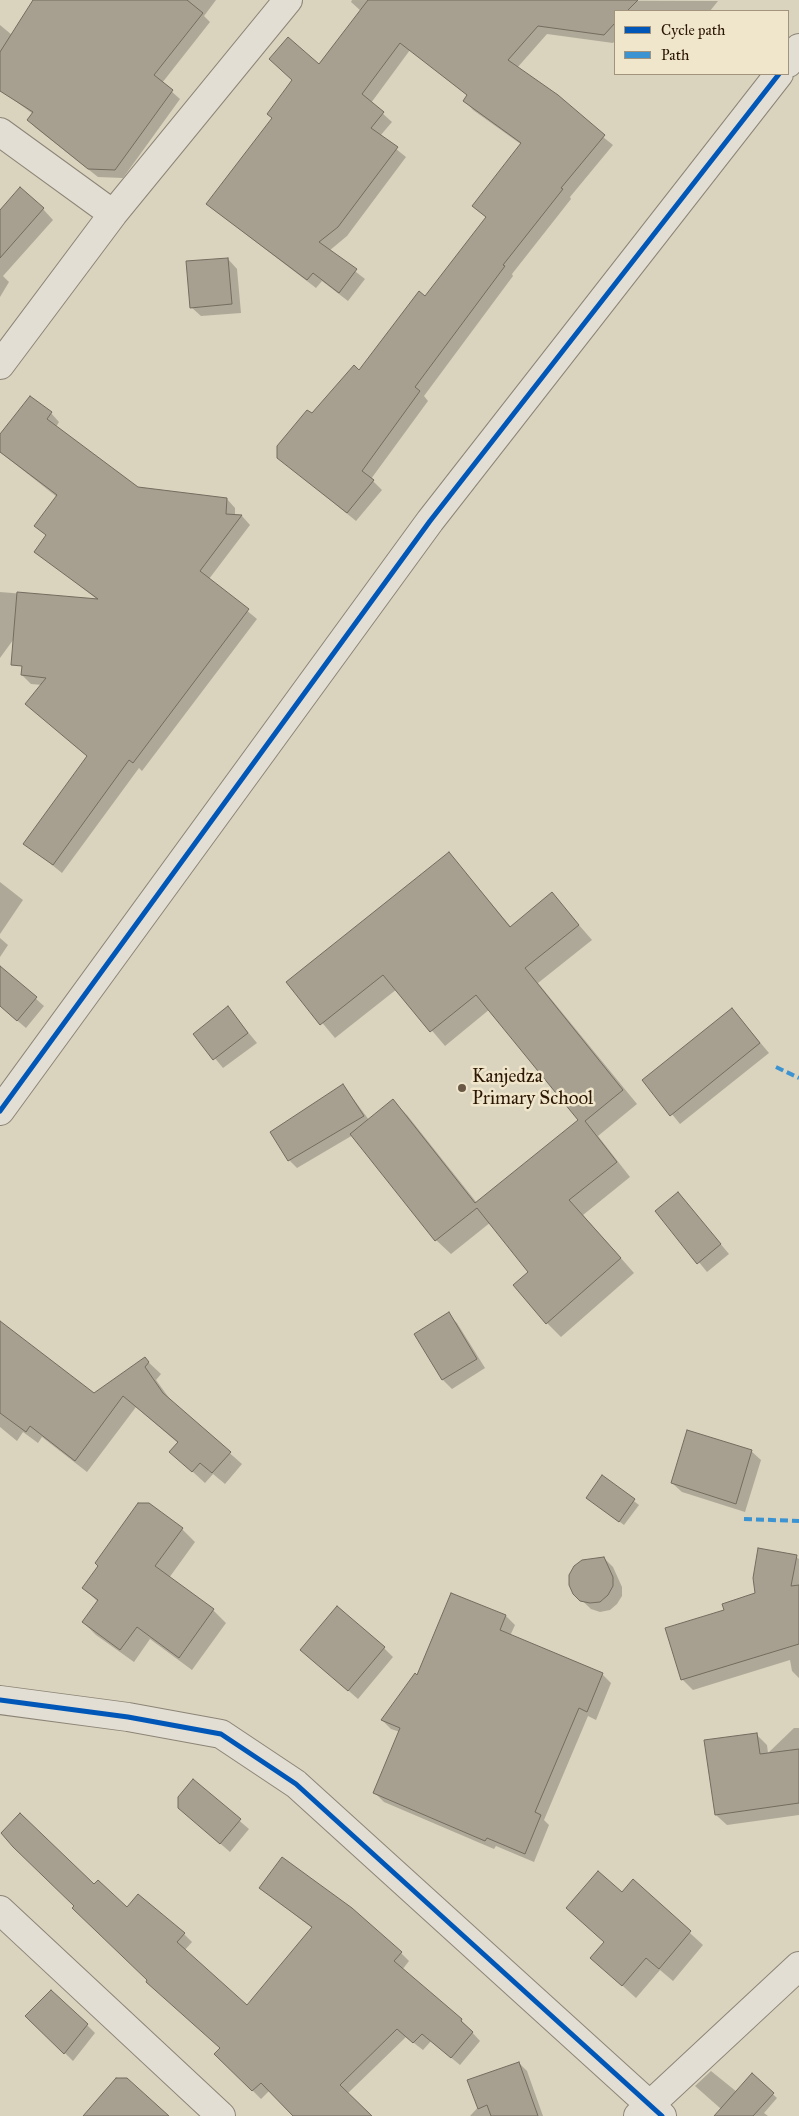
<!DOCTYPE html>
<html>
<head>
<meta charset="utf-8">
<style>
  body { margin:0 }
  #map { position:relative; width:799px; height:2116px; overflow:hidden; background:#dad3be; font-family:"IM FELL Great Primer",serif }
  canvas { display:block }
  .legend { position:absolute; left:614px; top:10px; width:175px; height:65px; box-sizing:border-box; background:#efe6cc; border:1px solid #a1937c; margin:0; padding:6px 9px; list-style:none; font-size:15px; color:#2c1604 }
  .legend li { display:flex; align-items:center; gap:10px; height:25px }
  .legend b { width:25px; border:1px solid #a1937c }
</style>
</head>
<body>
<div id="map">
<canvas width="799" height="2116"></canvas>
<ul class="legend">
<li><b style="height:6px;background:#0057b8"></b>Cycle path</li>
<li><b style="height:6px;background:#3c93d1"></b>Path</li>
</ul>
</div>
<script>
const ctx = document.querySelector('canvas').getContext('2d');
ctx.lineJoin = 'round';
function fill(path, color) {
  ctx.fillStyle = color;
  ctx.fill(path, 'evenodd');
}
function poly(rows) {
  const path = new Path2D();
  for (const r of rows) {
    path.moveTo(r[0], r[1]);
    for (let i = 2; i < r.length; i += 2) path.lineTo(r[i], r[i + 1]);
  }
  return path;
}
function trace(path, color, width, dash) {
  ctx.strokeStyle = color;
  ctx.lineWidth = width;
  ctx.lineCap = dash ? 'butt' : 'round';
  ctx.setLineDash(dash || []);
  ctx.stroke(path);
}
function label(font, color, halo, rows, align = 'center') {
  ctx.font = font + ' "IM FELL Great Primer",serif';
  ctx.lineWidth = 5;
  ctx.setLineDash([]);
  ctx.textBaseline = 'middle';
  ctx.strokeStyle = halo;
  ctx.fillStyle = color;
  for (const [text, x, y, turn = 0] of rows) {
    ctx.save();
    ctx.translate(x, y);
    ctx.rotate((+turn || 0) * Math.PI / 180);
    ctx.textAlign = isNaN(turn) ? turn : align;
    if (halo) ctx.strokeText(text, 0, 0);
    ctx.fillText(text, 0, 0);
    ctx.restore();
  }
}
fill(poly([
  [45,0,216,0,204,16,210,22,162,83,180,99,123,178,98,177,36,128,28,120,33,114,2,91,0,78,0,25,12,35],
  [352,0,718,1,710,11,615,11,615,41,613,43,547,34,517,68,613,145,570,197,571,199,512,274,513,276,424,396,428,401,371,479,382,490,356,521,278,457,312,415,360,371,426,297,487,218,473,206,522,145,473,110,465,101,468,96,410,50,371,103,392,122,380,136,406,157,347,236,329,251,365,279,348,301,322,281,316,288,217,212,208,204,361,11,351,2],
  [43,209,53,220,3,276,9,282,0,297,0,212],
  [228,259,237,269,241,313,201,316,191,307],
  [51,413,59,422,56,427,137,488,227,499,235,508,235,516,242,516,250,525,209,579,257,619,142,771,139,768,62,873,25,843,88,757,26,704,42,685,31,684,22,675,29,618,0,658,0,592,98,600,36,552,47,536,35,525,57,497,0,452,0,436],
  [449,853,511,927,552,894,592,940,538,983,637,1104,598,1136,630,1177,583,1215,634,1273,561,1337,547,1323,529,1272,491,1222,451,1254,436,1240,353,1135,297,1168,289,1160,343,1085,369,1120,393,1101,407,1115,477,1203,580,1120,490,1009,445,1046,397,989,335,1038,288,982],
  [0,882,23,900,0,934],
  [0,938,8,945,0,957],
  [0,967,44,1006,26,1028,0,1006],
  [228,1008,257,1043,223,1068,195,1034],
  [732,1009,769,1053,680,1124,644,1080],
  [678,1193,729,1254,707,1272,657,1211],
  [448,1314,457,1323,485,1368,452,1389,443,1380,416,1334],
  [0,1322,94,1394,145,1359,161,1374,156,1380,172,1402,242,1464,225,1484,213,1474,205,1483,171,1452,178,1443,136,1407,87,1472,42,1437,38,1443,23,1432,17,1441,0,1427],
  [751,1451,761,1460,745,1512,682,1492,672,1483],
  [602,1477,639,1505,624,1525,587,1498],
  [182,1529,195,1542,169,1578,213,1610,226,1623,192,1670,150,1639,134,1662,96,1635,83,1622,98,1602,84,1588],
  [796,1557,799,1559,799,1678,792,1671,790,1660,693,1690,682,1679,725,1611,757,1594],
  [604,1558,613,1567,622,1587,622,1596,617,1604,610,1610,600,1612,591,1609,574,1593],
  [452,1594,506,1616,515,1625,510,1636,602,1674,611,1683,596,1720,588,1716,544,1820,549,1825,534,1862,496,1846,494,1849,384,1802,375,1793,400,1732,391,1729,382,1720,418,1677],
  [384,1648,393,1657,358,1699,311,1658],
  [794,1728,799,1728,799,1815,727,1825,716,1815,756,1734,767,1745,768,1753],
  [193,1781,249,1829,230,1852,179,1808],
  [633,1881,703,1945,673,1981,660,1970,636,1998,592,1958,605,1943,567,1908,622,1893],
  [94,1886,127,1909,184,1934,192,1942,184,1951,247,2007,312,1928,261,1888,401,1953,409,1961,402,1970,461,2020,480,2041,460,2065,431,2041,423,2050,406,2037,347,2094,370,2116,297,2116,270,2090,261,2099,216,2054,222,2048,149,1980],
  [27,2016,87,2025,95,2033,73,2061],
  [519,2063,527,2071,543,2116,470,2116],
  [711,2071,737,2092,752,2075,777,2098,764,2113,768,2116,729,2116,695,2086]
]), '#0003');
const building = poly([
  [33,0,187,0,203,13,154,75,173,90,115,170,88,169,27,120,33,112,0,91,0,52,33,0],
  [368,0,638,0,627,11,615,11,615,23,604,35,538,26,508,60,558,95,605,135,561,188,563,189,503,265,505,266,415,387,420,391,362,471,374,480,347,513,277,458,277,446,307,410,312,413,354,365,359,370,419,291,425,296,486,217,472,206,521,143,463,101,467,95,400,43,362,94,384,112,371,128,398,147,338,227,319,242,357,269,339,293,313,273,307,280,206,204,272,118,267,114,292,80,269,59,288,37,319,64,368,0],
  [20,187,44,208,0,258,0,210,20,187],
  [228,258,232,304,190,308,186,261,228,258],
  [30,396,52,412,47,419,138,487,227,498,226,514,242,515,200,571,249,609,133,763,129,760,53,865,23,844,87,756,25,704,46,678,21,675,22,666,11,665,17,592,98,599,34,552,46,535,34,526,57,495,0,452,0,434,30,396],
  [449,852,510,927,552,892,579,925,525,968,623,1090,585,1121,617,1162,569,1200,621,1258,546,1324,513,1285,528,1272,477,1208,435,1241,350,1134,393,1099,475,1203,578,1120,476,995,430,1032,383,975,320,1025,286,982,449,852],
  [0,966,37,997,17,1021,0,1006,0,966],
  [228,1006,248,1033,213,1060,193,1034,228,1006],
  [732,1008,760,1043,670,1116,642,1080,732,1008],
  [343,1084,364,1116,288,1161,270,1132,343,1084],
  [678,1192,721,1244,697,1264,655,1211,678,1192],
  [449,1312,477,1359,442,1380,414,1334,449,1312],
  [0,1321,94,1393,145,1357,149,1362,145,1367,163,1393,231,1452,212,1473,200,1463,192,1472,169,1452,178,1442,123,1396,75,1461,30,1426,26,1432,0,1413,0,1321],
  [687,1430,752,1450,736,1504,671,1483,687,1430],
  [602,1475,635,1499,619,1522,586,1498,602,1475],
  [138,1503,149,1503,183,1528,155,1566,214,1609,179,1658,137,1627,120,1650,82,1622,98,1600,82,1588,98,1566,95,1563,138,1503],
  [758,1548,797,1555,791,1586,799,1585,799,1644,681,1680,665,1628,724,1610,722,1604,755,1593,753,1578,758,1548],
  [604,1557,613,1577,613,1586,608,1595,600,1602,590,1603,580,1601,573,1594,569,1585,569,1575,574,1566,582,1560,604,1557],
  [451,1593,506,1615,500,1630,603,1673,587,1712,579,1708,535,1812,541,1815,525,1854,487,1838,485,1841,373,1793,400,1728,381,1720,415,1673,417,1675,451,1593],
  [337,1606,385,1647,348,1691,300,1650,337,1606],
  [757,1733,760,1754,799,1749,799,1803,715,1815,704,1740,757,1733],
  [193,1779,241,1819,220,1844,178,1808,178,1797,193,1779],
  [20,1813,94,1884,98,1880,127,1907,138,1894,185,1933,177,1942,247,2005,312,1927,259,1888,282,1857,352,1908,402,1952,394,1961,462,2019,461,2021,473,2032,451,2058,422,2034,413,2043,397,2029,340,2085,372,2116,293,2116,261,2083,252,2091,214,2054,220,2048,146,1982,147,1980,72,1908,74,1906,13,1847,1,1833,20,1813],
  [598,1871,622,1892,633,1879,691,1931,659,1969,646,1958,622,1986,590,1958,604,1942,566,1908,598,1871],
  [51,1990,88,2024,64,2054,25,2016,51,1990],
  [519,2062,538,2116,491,2116,487,2105,478,2109,467,2080,519,2062],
  [752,2073,774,2093,753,2116,714,2116,752,2073],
  [116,2078,127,2078,169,2116,83,2116,116,2078]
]);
fill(building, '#a7a091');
trace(building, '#736c5f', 1);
const street = poly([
  [788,63,799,48],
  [0,132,113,214],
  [0,365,113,214,288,0],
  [0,1111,430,521,779,74],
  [0,1700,128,1717,221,1734,296,1784,662,2116],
  [0,1910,221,2116],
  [638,2116,799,1966]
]);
trace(street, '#8c8577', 30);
trace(street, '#e2ded3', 28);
trace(poly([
  [776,1067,799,1078],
  [744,1519,799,1521]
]), '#3c93d1', 4, [8, 4]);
trace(poly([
  [0,1111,430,521,779,74],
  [0,1700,128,1717,221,1734,296,1784,662,2116]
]), '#0057b8', 5);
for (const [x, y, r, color] of [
  [462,1088,5,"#695845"]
]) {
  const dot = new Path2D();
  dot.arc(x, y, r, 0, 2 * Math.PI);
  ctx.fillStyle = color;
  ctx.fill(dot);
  trace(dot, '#efe6cc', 2);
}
label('19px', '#2c1604', '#efe6cc', [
  ["Kanjedza",472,1077],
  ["Primary School",472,1099]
], 'left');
</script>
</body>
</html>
